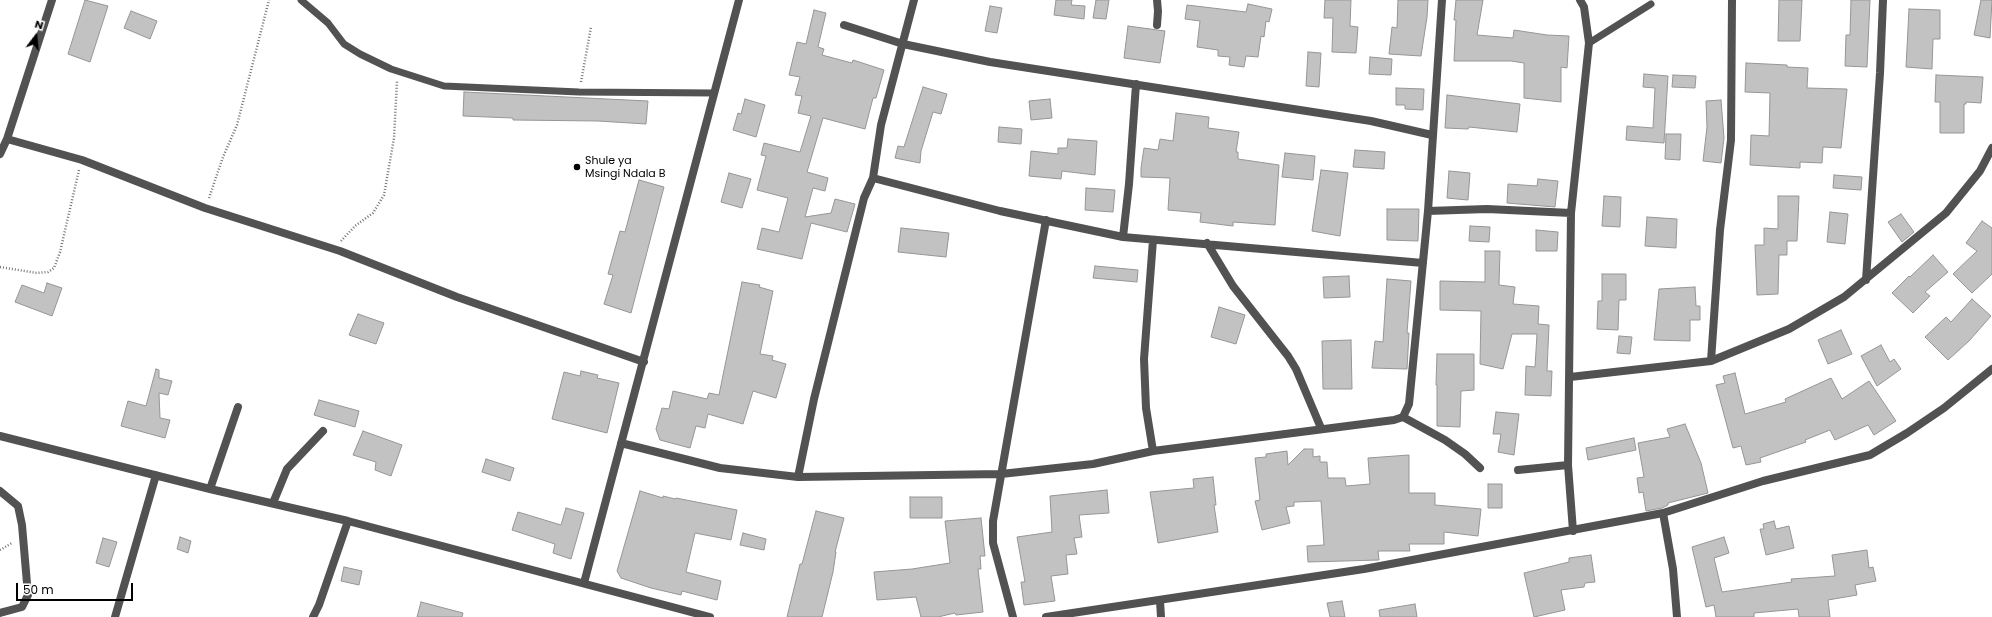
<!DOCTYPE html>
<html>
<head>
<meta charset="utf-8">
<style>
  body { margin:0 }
  #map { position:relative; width:1992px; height:617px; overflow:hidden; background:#fff; font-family:Poppins,sans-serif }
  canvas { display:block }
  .north { position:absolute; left:16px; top:16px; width:40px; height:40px; -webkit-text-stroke:3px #fff; paint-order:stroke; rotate:16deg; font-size:11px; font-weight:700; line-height:16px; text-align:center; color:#000 }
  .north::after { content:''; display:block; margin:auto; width:14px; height:18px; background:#000; clip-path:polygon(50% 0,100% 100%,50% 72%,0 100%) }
  .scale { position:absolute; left:16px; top:583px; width:117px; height:18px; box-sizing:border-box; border:2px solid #000; border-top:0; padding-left:5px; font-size:12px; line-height:14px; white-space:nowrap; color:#000; -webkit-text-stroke:3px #fff; paint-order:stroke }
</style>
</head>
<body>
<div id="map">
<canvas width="1992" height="617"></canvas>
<div class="north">N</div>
<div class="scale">50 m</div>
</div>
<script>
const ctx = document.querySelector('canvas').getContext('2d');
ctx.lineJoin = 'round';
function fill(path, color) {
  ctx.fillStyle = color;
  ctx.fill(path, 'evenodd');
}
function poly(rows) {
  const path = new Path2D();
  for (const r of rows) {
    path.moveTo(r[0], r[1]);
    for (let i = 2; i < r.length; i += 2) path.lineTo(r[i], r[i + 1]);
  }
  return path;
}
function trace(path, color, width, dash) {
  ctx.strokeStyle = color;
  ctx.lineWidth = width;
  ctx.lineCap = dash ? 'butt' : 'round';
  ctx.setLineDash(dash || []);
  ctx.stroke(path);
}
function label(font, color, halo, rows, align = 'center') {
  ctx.font = font + ' Poppins,sans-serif';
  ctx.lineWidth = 3;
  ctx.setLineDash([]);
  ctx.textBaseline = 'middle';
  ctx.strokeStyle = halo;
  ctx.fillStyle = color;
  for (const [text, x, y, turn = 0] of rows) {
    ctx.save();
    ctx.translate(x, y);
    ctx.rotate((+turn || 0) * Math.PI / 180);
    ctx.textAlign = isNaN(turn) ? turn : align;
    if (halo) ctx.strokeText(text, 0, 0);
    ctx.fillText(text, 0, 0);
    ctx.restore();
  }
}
const building = poly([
  [85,0,108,6,90,62,68,54,85,0],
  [1056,0,1072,0,1071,5,1085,6,1084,19,1054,15,1056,0],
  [1096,0,1109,0,1106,19,1093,18,1096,0],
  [1325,0,1351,0,1350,26,1358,27,1356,53,1332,52,1333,18,1324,18,1325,0],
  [1398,0,1428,0,1427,17,1421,56,1389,54,1392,27,1397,28,1398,0],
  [1456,0,1483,0,1477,35,1513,38,1514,30,1547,35,1569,36,1567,68,1561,67,1561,102,1524,98,1524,63,1511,61,1454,61,1456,20,1454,20,1456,0],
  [1779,0,1802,0,1800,41,1778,41,1779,0],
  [1851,0,1870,0,1867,67,1845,66,1846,35,1850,35,1851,0],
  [1981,0,1992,0,1990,38,1974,35,1981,0],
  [1248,4,1272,9,1269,22,1266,21,1264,37,1261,36,1258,57,1246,56,1244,67,1229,65,1230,57,1218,56,1218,50,1197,47,1200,21,1185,19,1187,5,1246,12,1248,4],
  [990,6,1002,8,997,33,985,31,990,6],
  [1909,9,1940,10,1940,39,1933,39,1932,69,1906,67,1909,9],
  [814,10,826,13,818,47,824,49,822,55,852,63,853,60,884,70,876,98,873,98,865,129,823,118,807,172,828,178,825,191,813,188,805,217,831,213,835,199,855,204,847,232,811,223,802,259,757,249,762,228,779,232,788,198,757,190,766,156,761,155,764,143,800,152,811,116,798,113,802,96,795,95,800,77,789,75,797,42,806,44,814,10],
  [131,11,157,21,150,39,124,28,131,11],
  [1128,26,1165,31,1160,63,1124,58,1128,26],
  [1308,52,1321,53,1319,87,1306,86,1308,52],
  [1370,57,1392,59,1391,75,1369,74,1370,57],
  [1746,63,1787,65,1787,67,1808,68,1807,88,1847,89,1841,148,1823,147,1822,163,1800,162,1800,168,1750,165,1751,135,1769,136,1770,93,1745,92,1746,63],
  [1644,74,1668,76,1664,143,1626,140,1627,126,1653,128,1655,88,1643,87,1644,74],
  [1673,75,1696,76,1695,88,1672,87,1673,75],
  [1936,75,1983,77,1981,103,1966,102,1966,104,1964,104,1964,133,1940,133,1940,102,1935,102,1936,75],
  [923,87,947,94,941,114,933,112,921,151,920,163,895,158,898,146,904,147,923,87],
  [1396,88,1424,89,1423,110,1405,109,1405,105,1396,105,1396,88],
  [464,92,648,101,646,124,598,121,513,120,513,118,463,116,464,92],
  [1447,95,1520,104,1517,132,1469,127,1468,129,1445,128,1447,95],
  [745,99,765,105,756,137,733,130,738,113,741,114,745,99],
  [1050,99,1052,118,1031,120,1029,101,1050,99],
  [1721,100,1724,138,1721,163,1703,161,1707,127,1706,101,1721,100],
  [1176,113,1209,117,1208,128,1239,132,1236,152,1238,152,1238,159,1279,165,1275,225,1233,222,1233,226,1200,222,1201,213,1168,210,1170,178,1141,177,1141,168,1144,148,1158,150,1160,139,1173,141,1176,113],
  [999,127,1022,129,1021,144,998,142,999,127],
  [1666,134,1681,134,1680,160,1665,159,1666,134],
  [1068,139,1097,141,1095,175,1062,171,1061,179,1029,176,1031,151,1058,154,1058,148,1067,148,1068,139],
  [1355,150,1385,152,1384,169,1353,167,1355,150],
  [1285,153,1315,156,1313,180,1282,177,1285,153],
  [1321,170,1348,173,1340,236,1312,231,1321,170],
  [1449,171,1470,173,1468,200,1447,198,1449,171],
  [729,173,751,179,742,208,721,202,729,173],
  [1834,175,1862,177,1861,190,1833,188,1834,175],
  [1538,179,1558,181,1555,207,1507,203,1508,184,1537,186,1538,179],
  [639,180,664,187,631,313,604,304,613,275,608,274,620,231,625,232,639,180],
  [1086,188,1115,190,1113,212,1085,210,1086,188],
  [1604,196,1621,197,1620,227,1602,226,1604,196],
  [1778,196,1799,196,1797,241,1787,241,1787,255,1779,255,1778,294,1757,295,1755,245,1764,245,1764,228,1778,229,1778,196],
  [1387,209,1419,209,1418,241,1387,240,1387,209],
  [1830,212,1848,214,1845,244,1827,242,1830,212],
  [1901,214,1914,232,1902,242,1888,222,1901,214],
  [1647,217,1677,219,1676,248,1645,246,1647,217],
  [1982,221,1992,228,1992,274,1972,293,1953,274,1977,251,1966,243,1982,221],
  [1470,226,1490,227,1489,242,1469,241,1470,226],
  [901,228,949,233,946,257,898,252,901,228],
  [1536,230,1558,232,1557,251,1536,251,1536,230],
  [1485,251,1500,251,1499,285,1515,287,1513,304,1539,306,1538,324,1549,325,1547,371,1552,371,1551,396,1525,395,1526,366,1535,367,1537,334,1512,334,1503,369,1480,364,1481,311,1440,310,1440,281,1485,282,1485,251],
  [1933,255,1948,272,1925,292,1930,296,1913,313,1892,293,1909,276,1910,277,1933,255],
  [1095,266,1138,270,1137,282,1093,278,1095,266],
  [1602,274,1626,274,1626,300,1619,300,1618,330,1597,329,1598,301,1602,301,1602,274],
  [1349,276,1350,297,1324,298,1323,277,1349,276],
  [1387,279,1411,281,1407,333,1409,333,1407,369,1372,368,1375,341,1383,342,1387,279],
  [742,282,760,285,759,287,773,291,760,354,773,356,772,360,786,364,776,398,753,391,743,424,708,414,705,428,696,426,690,448,660,440,656,429,662,408,669,409,673,391,707,399,709,393,719,395,742,282],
  [47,283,62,288,52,316,15,302,22,285,44,293,47,283],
  [1695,287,1696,306,1700,306,1700,320,1690,320,1690,341,1654,340,1659,289,1695,287],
  [1972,299,1991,316,1969,341,1948,360,1925,337,1946,317,1951,322,1972,299],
  [1219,307,1245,315,1236,344,1211,337,1219,307],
  [358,314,384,323,376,344,349,335,358,314],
  [1841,330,1852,354,1828,364,1818,340,1841,330],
  [1619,336,1632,337,1630,354,1617,353,1619,336],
  [1351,340,1352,389,1323,389,1322,341,1351,340],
  [1881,345,1890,362,1894,359,1901,369,1877,386,1861,356,1881,345],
  [1437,354,1474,354,1474,390,1461,391,1460,427,1437,426,1437,385,1436,385,1437,354],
  [156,369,159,370,159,378,172,381,168,395,159,393,160,418,170,420,165,438,121,426,128,401,146,406,156,369],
  [581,371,598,375,597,378,619,383,607,433,552,419,564,372,580,376,581,371],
  [1735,373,1745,414,1786,402,1785,399,1831,378,1842,399,1869,381,1896,421,1874,435,1868,425,1835,440,1830,430,1805,440,1806,442,1760,458,1761,462,1746,465,1741,446,1733,448,1716,385,1725,383,1723,376,1735,373],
  [319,400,359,411,355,427,314,415,319,400],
  [1496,412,1519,414,1514,455,1498,452,1501,434,1493,434,1496,412],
  [1685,424,1701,463,1708,493,1668,503,1668,505,1662,508,1646,511,1643,492,1639,493,1637,478,1644,477,1638,443,1670,437,1667,429,1685,424],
  [363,431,402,445,391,476,375,470,376,462,353,455,363,431],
  [1634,438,1636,450,1588,460,1586,448,1634,438],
  [1304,449,1313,449,1313,457,1320,456,1320,462,1327,462,1328,478,1345,478,1346,486,1370,484,1368,458,1409,455,1409,493,1435,493,1435,505,1481,509,1478,536,1444,532,1444,544,1409,544,1410,551,1378,551,1379,560,1308,562,1307,546,1324,545,1321,501,1294,502,1294,506,1286,507,1290,523,1262,530,1255,501,1260,500,1255,458,1266,457,1266,454,1287,451,1288,465,1304,449],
  [486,459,514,468,510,481,482,472,486,459],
  [1213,477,1216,505,1214,505,1218,532,1158,543,1150,492,1194,488,1193,479,1213,477],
  [1488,484,1502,484,1502,508,1488,508,1488,484],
  [1107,490,1109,513,1079,515,1082,537,1074,538,1077,554,1066,555,1068,574,1051,576,1055,601,1024,605,1021,582,1025,582,1017,537,1052,532,1050,496,1107,490],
  [640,491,663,498,663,496,675,499,676,498,737,510,731,540,695,533,686,572,721,581,717,600,682,591,681,595,651,588,621,578,617,571,640,491],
  [910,497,942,497,942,518,910,518,910,497],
  [566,508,584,513,571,559,553,553,555,544,512,530,518,512,561,525,566,508],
  [816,511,844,518,835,552,836,552,833,572,822,617,787,617,800,564,802,564,816,511],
  [981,518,985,556,980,556,981,569,978,569,983,612,956,615,955,613,938,617,921,617,916,597,877,600,874,572,912,569,950,563,945,521,981,518],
  [1774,521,1776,529,1789,526,1794,548,1766,555,1760,529,1764,529,1763,524,1774,521],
  [743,533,766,539,764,550,740,545,743,533],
  [180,537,191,541,188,553,177,549,180,537],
  [1724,537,1729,553,1714,558,1722,592,1792,582,1791,579,1835,576,1832,555,1867,550,1869,568,1873,567,1876,581,1855,585,1857,595,1828,600,1830,617,1799,617,1798,609,1754,613,1754,617,1716,617,1714,605,1706,607,1692,547,1724,537],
  [103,538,117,542,109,567,96,563,103,538],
  [1591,555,1595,582,1585,583,1584,587,1561,590,1565,610,1534,617,1524,573,1569,562,1569,558,1591,555],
  [344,567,362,571,359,585,341,581,344,567],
  [1342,601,1345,617,1330,617,1327,603,1342,601],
  [421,602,463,613,462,617,417,617,421,602],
  [1415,604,1417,617,1380,617,1379,610,1415,604]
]);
fill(building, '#c2c2c2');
trace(building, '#969696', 1);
trace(poly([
  [581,82,591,27],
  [209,198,223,157,237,125,269,0],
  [341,241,355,226,373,213,384,195,394,138,397,81],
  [0,267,37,273,48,272,54,268,60,252,79,170],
  [0,550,12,543]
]), '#747474', 2.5, [1, 2]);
trace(poly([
  [301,0,328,23,344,44,360,54,391,69,444,86,579,92,714,93],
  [1589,43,1651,4]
]), '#525252', 7);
trace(poly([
  [844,25,903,44,990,62,1371,121,1432,135],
  [1157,25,1158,11,1157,0],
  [7,139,82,160,205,208,340,251,457,297,644,362],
  [0,154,7,139,52,0],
  [873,178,1000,211,1123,237,1423,263],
  [1428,211,1487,209,1571,213],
  [1123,237,1129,184,1136,84],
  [1207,243,1233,286,1288,356,1296,369,1321,428],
  [1866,280,1880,73,1883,0],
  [1711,361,1720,230,1731,140,1732,0],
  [1570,377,1711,361,1789,329,1844,297,1946,213,1980,171,1992,148],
  [1403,417,1445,440,1465,454,1480,468],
  [0,436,210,489,348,521,710,617],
  [621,443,720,468,798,477,1001,474,1093,464,1153,451,1394,420,1403,417,1409,404,1428,211,1442,0],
  [1153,451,1146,408,1144,359,1153,240],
  [1518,470,1568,465],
  [798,477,814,399,864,198,873,178,881,125,914,0],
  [210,489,238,407],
  [0,491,18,506,22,525,28,595,22,607,0,613],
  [273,503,287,469,323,431],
  [1663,513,1673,569,1677,617],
  [1573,531,1568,465,1571,213,1589,43,1584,7,1580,0],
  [584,583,739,0],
  [1160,601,1161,617],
  [115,617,156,475],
  [313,617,319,605,348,521],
  [1013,617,993,543,993,521,1046,220],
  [1046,617,1364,569,1663,513,1763,481,1870,455,1907,433,1944,408,1992,369]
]), '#525252', 8);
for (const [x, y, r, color] of [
  [577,167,4,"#000"]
]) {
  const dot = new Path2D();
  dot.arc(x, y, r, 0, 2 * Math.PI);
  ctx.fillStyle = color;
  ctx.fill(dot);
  trace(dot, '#fff', 1.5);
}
label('11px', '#000', '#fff', [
  ["Shule ya",585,161],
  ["Msingi Ndala B",585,174]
], 'left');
</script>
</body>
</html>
